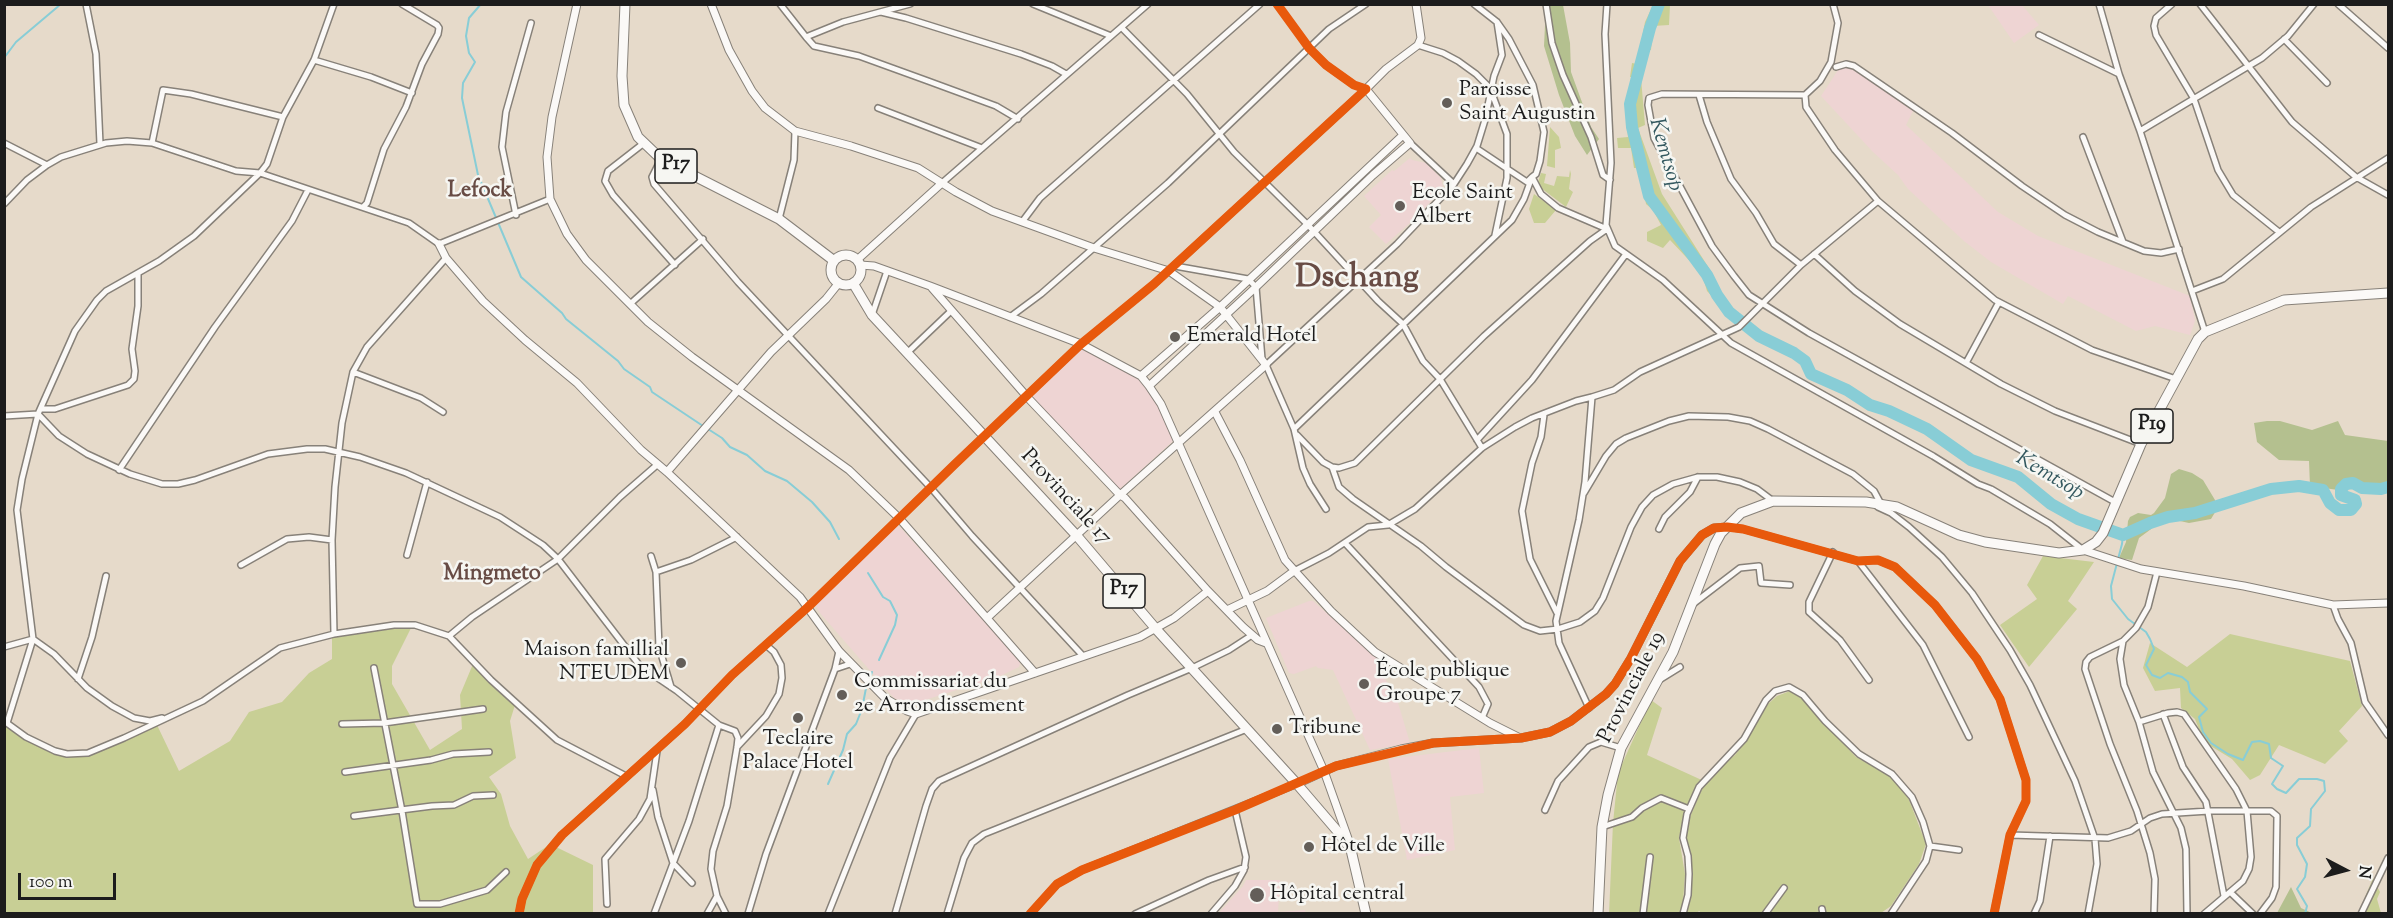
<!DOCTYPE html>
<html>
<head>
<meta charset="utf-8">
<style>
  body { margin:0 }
  #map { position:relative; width:2393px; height:918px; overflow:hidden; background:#e6daca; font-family:"Sorts Mill Goudy",serif }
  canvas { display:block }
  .frame { position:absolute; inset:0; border:6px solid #1c1c1c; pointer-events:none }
  .north { position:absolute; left:2315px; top:840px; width:60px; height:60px; -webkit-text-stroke:4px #f6f6f2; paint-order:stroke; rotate:96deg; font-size:16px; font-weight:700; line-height:24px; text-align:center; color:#1c1c1c }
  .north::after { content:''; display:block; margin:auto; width:21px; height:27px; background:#1c1c1c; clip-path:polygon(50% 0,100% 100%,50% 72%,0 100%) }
  .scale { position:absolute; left:18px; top:873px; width:98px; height:27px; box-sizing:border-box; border:3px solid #1c1c1c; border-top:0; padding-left:8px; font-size:18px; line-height:21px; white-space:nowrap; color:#1c1c1c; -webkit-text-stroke:4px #f6f6f2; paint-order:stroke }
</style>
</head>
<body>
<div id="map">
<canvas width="2393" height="918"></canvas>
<div class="frame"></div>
<div class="north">N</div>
<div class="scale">100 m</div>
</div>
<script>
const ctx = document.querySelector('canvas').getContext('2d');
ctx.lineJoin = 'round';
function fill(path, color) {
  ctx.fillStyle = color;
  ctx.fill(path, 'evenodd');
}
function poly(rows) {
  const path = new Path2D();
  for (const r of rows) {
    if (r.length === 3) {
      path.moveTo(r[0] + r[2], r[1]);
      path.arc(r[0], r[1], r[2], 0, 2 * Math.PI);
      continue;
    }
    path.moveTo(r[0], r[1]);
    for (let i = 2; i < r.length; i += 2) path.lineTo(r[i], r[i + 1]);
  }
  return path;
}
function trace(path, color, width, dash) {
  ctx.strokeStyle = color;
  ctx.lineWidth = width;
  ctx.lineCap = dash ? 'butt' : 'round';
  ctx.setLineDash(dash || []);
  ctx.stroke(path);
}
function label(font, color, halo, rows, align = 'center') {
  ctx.font = font + ' "Sorts Mill Goudy",serif';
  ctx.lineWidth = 5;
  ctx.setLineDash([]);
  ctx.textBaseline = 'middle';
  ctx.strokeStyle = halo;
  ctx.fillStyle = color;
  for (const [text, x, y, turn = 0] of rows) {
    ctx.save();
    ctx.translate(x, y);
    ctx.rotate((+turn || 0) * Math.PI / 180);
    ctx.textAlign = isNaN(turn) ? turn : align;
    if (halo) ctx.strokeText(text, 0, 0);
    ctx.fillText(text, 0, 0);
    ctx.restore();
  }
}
fill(poly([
  [1988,5,2022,5,2039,25,2014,43],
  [1844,61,1913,111,1906,125,1998,212,2038,236,2190,296,2195,321,2190,335,2155,326,2136,331,2068,296,2063,304,1991,262,1964,241,1908,189,1898,175,1873,152,1821,96],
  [1410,158,1412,160,1426,163,1441,178,1443,187,1419,215,1386,244,1369,227,1381,215,1364,196,1392,170,1394,171],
  [1082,349,1109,360,1142,380,1158,404,1173,441,1119,490,1032,397],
  [897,524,1021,660,1019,667,998,677,909,705,894,698,820,613,815,605],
  [1309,601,1313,601,1382,662,1381,673,1396,696,1410,743,1370,750,1333,670,1318,668,1316,666,1294,674,1289,673,1266,618],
  [1479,748,1484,793,1450,797,1455,850,1407,860,1388,759],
  [1246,880,1280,880,1278,912,1305,910,1306,913,1219,913,1243,886]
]), '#eed4d3');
fill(poly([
  [1653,5,1670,5,1669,25,1653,26,1651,50,1647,50,1641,78,1645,125,1638,128,1662,194,1712,273,1715,287,1742,318,1735,321,1707,291,1702,274,1670,240,1663,248,1647,241,1647,232,1661,225,1653,210,1646,204,1640,168,1634,168,1631,148,1618,148,1617,138,1628,137,1625,102,1633,77,1630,77,1632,63,1637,64,1645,22],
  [1550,127,1559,137,1561,148,1555,150,1555,168,1547,166],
  [1570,170,1571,174,1569,189,1573,192,1566,207,1537,185,1541,173,1546,174,1544,183,1554,186,1557,176,1569,177],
  [1534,194,1556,210,1545,223,1534,223,1529,209],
  [2043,556,2094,562,2068,601,2077,609,2029,667,2000,625,2037,599,2027,585],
  [391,626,412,626,392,666,392,684,430,750,462,729,460,695,473,664,515,705,510,721,516,758,489,777,501,794,510,826,528,859,546,847,561,832,556,847,593,865,593,913,5,913,4,722,36,741,57,751,85,753,157,725,179,771,230,741,249,712,282,702,309,673,332,659,332,635],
  [2230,634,2350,661,2362,706,2339,731,2348,741,2325,764,2279,745,2260,775,2250,780,2232,759,2204,742,2195,719,2181,708,2180,688,2155,691,2143,668,2150,643,2187,667],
  [1790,691,1801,698,1856,757,1889,775,1908,797,1926,844,1919,864,1891,906,1881,913,1703,914,1699,911,1696,914,1609,914,1613,823,1618,773,1651,700,1662,708,1647,755,1706,782,1718,768,1735,755,1746,741,1768,704,1777,696],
  [1705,782,1690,817,1686,840,1691,856,1689,906,1683,903,1685,874,1679,838,1684,813,1696,786],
  [2373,878,2380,892,2377,899,2381,913,2358,914]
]), '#c8cf95');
fill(poly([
  [1546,5,1563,5,1570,43,1571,72,1591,127,1599,139,1587,155,1575,136,1559,95,1544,46],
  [2267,421,2280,421,2312,430,2338,421,2345,435,2388,441,2388,482,2376,485,2364,485,2352,480,2345,481,2338,490,2310,486,2309,461,2279,460,2257,442,2254,423],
  [2179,469,2192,473,2203,480,2215,500,2217,509,2211,519,2189,523,2166,518,2139,538,2132,560,2119,558,2126,542,2128,521,2130,517,2138,513,2151,515,2154,513,2165,498,2171,474],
  [2291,887,2301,908,2312,913,2277,913]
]), '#b4c08f');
trace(poly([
  [481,4,469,18,466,36,469,53,475,62,463,83,462,98,478,175,521,277,562,313,566,319,618,361,624,369,650,387,652,392,703,426],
  [4,58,16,42,61,4],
  [708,429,722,438,730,447,747,455,765,471,787,481,812,502,830,522,839,539],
  [2123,535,2122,544,2111,586,2112,599,2128,619,2146,632,2150,639,2154,649,2146,665,2152,675,2160,678,2168,673,2182,677,2188,682,2190,692,2207,709,2199,717,2203,732,2211,743,2228,754,2243,760,2252,742,2260,741,2269,744,2271,758,2283,766,2272,784,2277,789,2286,793,2299,779,2317,779,2324,781,2325,791,2311,809,2310,826,2297,838,2297,845,2307,864,2305,877,2297,889,2307,906,2305,914],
  [868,573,883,597,890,601,897,615,895,625,879,660],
  [870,678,872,672],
  [828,784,843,750,847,734,856,724,862,709,866,688]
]), '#88cdd6', 2);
trace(poly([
  [1659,4,1650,28,1630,104,1632,127,1649,196,1707,275,1717,295,1729,312,1759,336,1794,353,1805,361,1811,374,1847,390,1870,405,1889,411,1927,429,1971,460,2018,477,2051,504,2078,519,2123,535,2150,523,2168,517,2195,513,2271,489,2299,486,2323,490,2330,503,2339,510,2351,510,2356,504,2355,500,2341,495,2341,489,2346,484,2353,483,2362,488,2381,489,2388,487]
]), '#88cdd6', 12);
const minor = poly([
  [86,4,96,54,100,144],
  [780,4,806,37,843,22,910,4],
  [1033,4,1111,36],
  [1546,4,1552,43,1563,75,1591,137,1603,175,1610,180],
  [1607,4,1605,34,1611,163,1606,225,1615,246,1663,280,1731,343,1933,456,1978,484,1991,489,2050,524,2083,550],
  [2099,4,2119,74,2140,131,2205,332],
  [2172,4,2156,18,2154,26,2156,35,2194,99,2218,170,2233,195,2279,232],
  [2200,4,2292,122,2356,177,2388,195],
  [2338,4,2388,48],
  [881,12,906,18,1021,54,1052,66,1066,74],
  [1122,28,1187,94,1234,152,1308,225,1378,301,1403,324,1423,361,1440,379,1482,448],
  [2039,35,2119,74],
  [806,37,814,46,859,56,928,81,996,106,1018,119],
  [2284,39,2327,83],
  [1418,45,1443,53,1458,61,1476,74,1490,88,1507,134,1507,178,1495,235],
  [314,60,371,77,412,93],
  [1836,67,1846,64,1854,66,1952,133,2022,186,2065,215,2098,232,2144,251,2161,253,2179,249],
  [1699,95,1707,122,1731,179,1756,213,1774,244,1801,265],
  [1805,95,1662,94,1649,98,1648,105,1654,138,1712,246,1734,276,1749,295,1809,333,2115,502],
  [878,108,982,148],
  [2140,131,2262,58,2288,36,2314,4],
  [2083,137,2123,242],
  [4,143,47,165],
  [152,143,163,90,191,94,283,117],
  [644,143,608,171,605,181,613,195,675,265],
  [1410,143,1454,184],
  [1476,148,1527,182,1532,177,1541,194,1558,208,1607,229],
  [661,159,652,177,654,184,738,282,931,488,972,536,1083,656],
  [942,183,1148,4],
  [1878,201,1995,300,2092,350,2176,379],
  [4,204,27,180,47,165,61,157,106,143,127,141,152,143,236,171,260,173,267,164,283,117,314,60,334,4],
  [363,207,367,203,384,149,406,107,422,64,438,34,439,28,437,25,402,4],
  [516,215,502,147,506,112,531,23],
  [779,219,794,160,795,131],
  [1022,222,1040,198,1260,4],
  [1814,254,1855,291,1900,324,2001,384,2055,411,2141,444],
  [1175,266,1248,279,1256,287,1262,359],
  [2192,291,2223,279,2311,207,2388,158],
  [630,304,703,239],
  [872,315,887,271],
  [1010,317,1041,294,1168,183,1329,29,1366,4],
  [907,353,951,311],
  [1966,363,1999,302],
  [353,372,421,398,443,412],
  [41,409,55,409,128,385,134,379,135,371,132,349,138,306,138,273],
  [38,414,59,436,87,454,130,474,162,484,178,484,195,480,268,454,307,449,325,449,360,457,406,473,500,517,543,545,558,559,640,666,677,691,719,725,735,731,738,738,737,747,727,806,713,851,711,869,717,896,726,914],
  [1544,415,1541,437,1532,463,1522,511,1530,559,1557,613],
  [4,416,38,414,75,331,97,300,106,291,159,261,194,236,260,173,409,223,439,244,550,199],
  [1294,429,1512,220,1524,199,1532,177,1536,174,1540,161,1544,132,1533,85,1509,39,1497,22,1474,4],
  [1297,435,1323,462,1332,467,1339,468,1355,463,1484,336,1590,241,1607,229],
  [1477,440,1532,380,1626,254],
  [1332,467,1339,487,1353,499,1421,546,1446,567,1509,614,1524,625,1540,631,1558,629,1580,622,1595,611,1603,598,1631,527,1642,507,1653,495,1673,484,1698,477,1717,477,1740,482,1757,489,1773,501],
  [119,470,215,327,292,221,308,190],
  [1584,493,1606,456,1616,444,1626,438,1669,421,1689,416,1728,417,1750,421,1768,429,1853,474,1874,491,1881,504],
  [1878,507,1891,513,1909,527,1942,557,1972,593,2010,650,2030,685,2075,781,2095,839,2097,864,2088,914],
  [1326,509,1310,484,1303,468,1294,429,1266,365,1397,244,1454,184,1467,164,1477,146,1485,120,1494,76,1502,55,1497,22],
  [1727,527,1743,529,1858,561,1878,560,1895,567,1935,605,1977,659,2000,699,2026,780,2026,801,2010,835,1994,914],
  [1659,529,1665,517,1690,492,1698,477],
  [1345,543,1479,687,1488,704,1482,718],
  [1833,552,1809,602,1809,612,1840,640,1869,680],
  [407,555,427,482],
  [651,556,656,572,659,647,671,687],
  [1858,561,1923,645,1969,737],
  [241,565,287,539,309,537,332,540],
  [1294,571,1329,553,1368,527,1388,525,1415,509,1482,448,1515,427,1532,418,1576,401,1592,397],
  [656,572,691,560,737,537],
  [2157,572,2148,607,2136,628,2123,641,2120,659,2124,685,2139,722,2153,772,2181,828,2186,849,2187,914],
  [1693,604,1740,568,1759,566,1761,583,1790,585],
  [2333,605,2338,619,2351,643,2365,702,2388,735],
  [334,634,332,540,335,487,342,423,353,372,367,347,446,258],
  [449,636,472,617,558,559,620,497,658,464],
  [2123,641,2090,657,2086,662,2085,669,2110,744,2137,811,2150,853,2155,879,2154,914],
  [4,647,33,639,54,654,87,688,112,706,134,718,150,721,162,718],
  [374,668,402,811,417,904,440,904,487,890,506,872],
  [835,669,850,664],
  [78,679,92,637,106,576],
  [1659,680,1680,667],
  [1589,708,1559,643,1556,621,1579,520,1585,482,1592,397,1614,390,1640,372,1739,327,1801,265,1878,201,1835,150,1806,107,1805,95,1820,81,1831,62,1838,23,1833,4],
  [2163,714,2183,767,2206,802,2224,896],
  [4,721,26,737,55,751,67,754,88,753,124,738,203,701,280,648,334,634,394,625,415,625,449,636,491,680,557,740,626,776],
  [2139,722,2168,713,2177,712,2184,714,2236,789,2247,811,2251,857,2249,869,2243,881,2204,914],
  [7,723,33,639,17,510,22,479,38,414],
  [342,724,384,723,483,709],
  [737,747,766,716,779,694,782,678,781,665,774,652,766,645],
  [345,772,431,760,453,754,489,752],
  [653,790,658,817,673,863,692,883],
  [1545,810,1558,781,1589,747,1601,742,1621,748],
  [354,816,432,806,454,805,473,796,493,795],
  [1602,827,1632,817,1642,808,1661,798,1689,809],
  [2010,835,2108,838,2131,831,2150,818,2162,814,2209,811,2271,811,2277,816,2276,887,2272,898,2260,914],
  [1930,846,1959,850],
  [2230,892,2253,914],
  [607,904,605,859,639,819,650,799,657,751],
  [1822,909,1823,914],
  [519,914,522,899,537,865,562,835,685,724,732,675,808,607,954,465,1081,344,1154,284,1366,89,1354,85,1326,65,1309,48,1277,4],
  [654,914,689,821,719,725],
  [707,914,717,896],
  [748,914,766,854,835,669,839,651],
  [828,914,890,758,916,714],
  [895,914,926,806,932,789,939,781,1128,695,1192,668,1229,650,1252,635],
  [947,914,964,858,972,843,984,834,1247,729],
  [1030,914,1057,884,1082,870,1297,784],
  [1135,914,1209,880,1245,867],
  [1211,914,1235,886,1244,870,1246,857,1235,810],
  [1643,914,1650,857],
  [1683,914,1688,895,1689,874,1688,856,1683,838,1687,814,1699,787,1744,739,1766,700,1775,691,1789,687,1803,695,1825,721,1859,754,1892,774,1912,797,1923,822,1930,846,1926,861,1891,914],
  [1765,914,1784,888],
  [2034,914,2040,901,2050,836],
  [2361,914,2388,858]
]);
const tertiary = poly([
  [577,4,552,117,547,157,550,199,567,234,586,260,648,322,692,357,849,470,899,518,1035,673],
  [711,4,729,50,752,91,765,108,795,131,851,146,918,168,956,192,992,211,1094,248,1169,271,1220,307,1266,365,1120,495,987,618],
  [439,244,446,258,483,301,525,340,577,383,641,450,667,472],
  [857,260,942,183],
  [860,265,874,266,930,286,1081,344,1141,376,1149,386,1161,404,1324,771,1350,844],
  [838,284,826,299,771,352,667,472,800,597,839,651,885,698,907,711,916,714,1140,637,1174,618,1208,591],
  [932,288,1029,399,1120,495,1125,498,1208,591,1243,627,1258,640,1266,643],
  [1141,376,1220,307,1403,135],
  [1149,386,1256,287,1373,175,1410,143,1366,89,1386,69,1418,45,1421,38,1416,4],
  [1215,412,1240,460,1285,560,1331,611,1375,652,1490,723,1518,737],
  [2083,550,2141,569,2244,586,2333,605,2388,603],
  [1227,610,1267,591,1294,571],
  [1297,784,1336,766,1401,749,1433,743,1521,738,1550,732,1571,721,1606,694,1615,684,1631,658,1680,561,1702,535,1714,528,1727,527]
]);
const primary = poly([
  [625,4,622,76,624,105,638,137,661,159,779,219,833,260],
  [846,270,15],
  [853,283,872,315,1077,536,1156,629,1297,784,1339,833,1351,850,1366,914],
  [1598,914,1602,827,1608,795,1621,748,1673,652,1715,544,1721,533,1741,513,1773,501,1866,502,1897,507,1959,535,1985,542,2059,553,2083,550,2096,542,2103,533,2141,444,2198,339,2205,332,2284,300,2388,293]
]);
trace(minor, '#878179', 8);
trace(tertiary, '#878179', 9);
trace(primary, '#878179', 11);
trace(minor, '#fbf9f7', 5);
trace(tertiary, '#fbf9f7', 7);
trace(primary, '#fbf9f7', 9);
trace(poly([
  [519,914,522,899,537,865,562,835,685,724,732,675,808,607,954,465,1081,344,1154,284,1366,89,1354,85,1326,65,1309,48,1277,4],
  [1030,914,1057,884,1082,870,1235,810,1336,766,1433,743,1521,738,1550,732,1571,721,1606,694,1615,684,1631,658,1680,561,1702,535,1714,528,1727,527,1743,529,1858,561,1878,560,1895,567,1935,605,1977,659,2000,699,2026,780,2026,801,2010,835,1994,914]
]), '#e8590c', 9);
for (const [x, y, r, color] of [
  [1447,103,6,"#635e59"],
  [1400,206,6,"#635e59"],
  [1175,337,6,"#635e59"],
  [681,663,6,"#635e59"],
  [1364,684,6,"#635e59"],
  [842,695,6,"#635e59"],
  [798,718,6,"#635e59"],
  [1277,729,6,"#635e59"],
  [1309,847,6,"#635e59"],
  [1257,895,8,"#635e59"]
]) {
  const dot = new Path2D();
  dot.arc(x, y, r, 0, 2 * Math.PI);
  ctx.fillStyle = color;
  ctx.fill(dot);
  trace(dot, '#f6f6f2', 2);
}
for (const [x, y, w] of [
  [676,166,42],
  [2152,426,42],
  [1124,591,42]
]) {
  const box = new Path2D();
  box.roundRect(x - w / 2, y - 17, w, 34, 4.5);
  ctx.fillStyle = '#f6f6f2';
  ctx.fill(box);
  trace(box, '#1c1c1c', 1.5);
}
label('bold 20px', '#1c1c1c', null, [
  ["P17",676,166],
  ["P19",2152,426],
  ["P17",1124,591]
]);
label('21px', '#1c1c1c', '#f6f6f2', [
  ["Paroisse",1459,91],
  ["Saint Augustin",1459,115],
  ["Ecole Saint",1412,194],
  ["Albert",1412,218],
  ["Emerald Hotel",1187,337],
  ["Maison famillial",669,651,"right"],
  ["NTEUDEM",669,675,"right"],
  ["École publique",1376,672],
  ["Groupe 7",1376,696],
  ["Commissariat du",854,683],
  ["2e Arrondissement",854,707],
  ["Tribune",1289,729],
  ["Teclaire",798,740,"center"],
  ["Palace Hotel",798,764,"center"],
  ["Hôtel de Ville",1321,847],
  ["Hôpital central",1270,895]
], 'left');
label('21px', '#1c1c1c', '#f6f6f2', [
  ["Provinciale 17",1065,498,47],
  ["Provinciale 19",1633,688,-63]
]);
label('italic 22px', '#33585f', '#f6f6f2', [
  ["Kemtsop",1664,155,74],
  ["Kemtsop",2049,477,31]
]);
label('bold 22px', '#684c45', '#f6f6f2', [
  ["Lefock",480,192],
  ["Mingmeto",492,575]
]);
label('bold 33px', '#684c45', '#f6f6f2', [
  ["Dschang",1357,280]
]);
</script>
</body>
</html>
